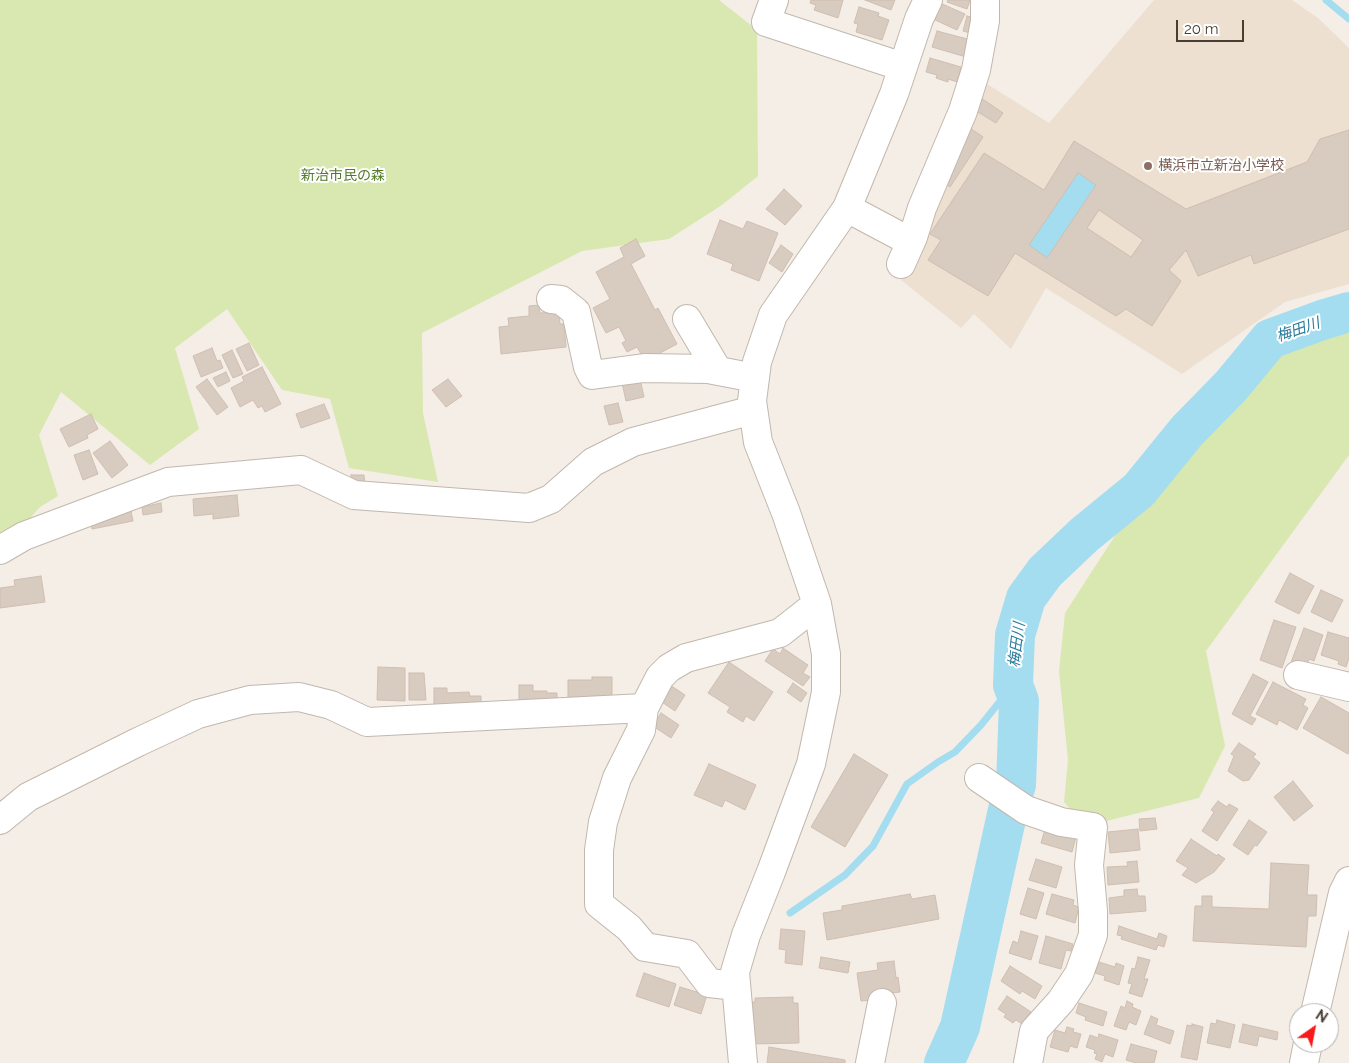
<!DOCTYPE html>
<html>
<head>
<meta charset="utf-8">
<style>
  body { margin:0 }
  #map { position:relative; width:1349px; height:1063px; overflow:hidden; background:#f4eee7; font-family:Raleway,sans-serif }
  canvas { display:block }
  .north { position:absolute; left:1289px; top:1003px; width:50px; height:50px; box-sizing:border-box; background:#fff; border:1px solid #b5b2af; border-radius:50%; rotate:33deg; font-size:14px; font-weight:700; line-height:20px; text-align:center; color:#473e36 }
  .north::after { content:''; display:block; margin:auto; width:18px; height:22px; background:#f9191c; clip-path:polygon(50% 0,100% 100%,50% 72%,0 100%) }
  .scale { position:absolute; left:1176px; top:20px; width:68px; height:22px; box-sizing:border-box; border:2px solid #473e36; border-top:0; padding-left:6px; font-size:15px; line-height:18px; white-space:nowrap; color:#473e36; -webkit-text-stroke:4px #fff; paint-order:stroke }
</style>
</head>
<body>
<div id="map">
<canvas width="1349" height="1063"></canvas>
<div class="north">N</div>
<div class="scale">20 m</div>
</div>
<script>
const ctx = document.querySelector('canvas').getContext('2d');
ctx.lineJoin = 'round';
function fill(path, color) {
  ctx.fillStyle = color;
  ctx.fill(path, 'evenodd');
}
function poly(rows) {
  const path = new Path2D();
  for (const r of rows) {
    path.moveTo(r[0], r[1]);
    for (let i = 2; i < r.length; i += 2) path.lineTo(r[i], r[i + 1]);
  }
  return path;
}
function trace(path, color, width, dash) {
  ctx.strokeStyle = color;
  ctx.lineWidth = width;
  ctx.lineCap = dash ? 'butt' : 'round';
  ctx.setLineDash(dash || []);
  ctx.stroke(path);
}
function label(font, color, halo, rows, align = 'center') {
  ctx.font = font + ' Raleway,"Noto Sans JP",sans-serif';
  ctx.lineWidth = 4;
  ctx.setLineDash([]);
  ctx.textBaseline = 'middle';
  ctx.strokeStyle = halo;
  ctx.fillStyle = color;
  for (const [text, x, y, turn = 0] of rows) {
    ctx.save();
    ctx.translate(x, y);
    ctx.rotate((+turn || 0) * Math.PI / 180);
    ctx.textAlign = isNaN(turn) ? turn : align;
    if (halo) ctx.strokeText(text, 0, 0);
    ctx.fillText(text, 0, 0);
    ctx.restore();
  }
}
fill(poly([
  [1154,0,1292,0,1318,18,1349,48,1349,284,1285,302,1182,374,1046,288,1011,349,974,314,961,328,901,280,919,252,984,82,1049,123]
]), '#ede0d1');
fill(poly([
  [0,0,719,0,757,30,758,176,722,205,669,239,582,251,422,333,423,413,438,482,349,468,330,399,282,390,227,309,175,348,199,429,150,465,61,392,39,435,58,496,40,507,0,552],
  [1349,310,1349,455,1206,651,1225,746,1199,798,1086,826,1064,802,1068,760,1059,671,1065,613,1193,415,1310,314]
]), '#d8e8b0');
fill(poly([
  [1078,173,1096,185,1047,258,1029,245]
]), '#a4ddf0');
trace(poly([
  [1326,0,1349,19],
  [790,913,845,875,873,846,907,784,938,762,955,752,981,725,1013,685]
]), '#a4ddf0', 7);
trace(poly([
  [944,1063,960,1027,1008,810,1016,785,1019,701,1013,685,1015,635,1026,598,1045,572,1084,535,1139,490,1187,431,1231,386,1270,339,1322,320,1349,312]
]), '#a4ddf0', 40);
const building = poly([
  [811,0,843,0,838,18,814,10,816,5,810,3,811,0],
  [865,0,895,0,891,10,865,0],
  [948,0,970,0,967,9,947,2,948,0],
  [940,3,965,14,957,30,933,19,940,3],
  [859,7,879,13,878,16,889,20,882,40,856,32,858,24,854,23,859,7],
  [967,16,978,19,974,34,963,31,967,16],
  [937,31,971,40,966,57,932,47,937,31],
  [930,58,961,67,957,82,948,79,948,82,936,78,937,75,926,72,930,58],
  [981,98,1003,113,996,123,973,109,981,98],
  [970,128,983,137,950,187,943,182,970,128],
  [1349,130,1349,229,1254,264,1251,255,1198,276,1186,250,1169,270,1181,281,1152,326,1126,309,1116,316,1015,253,988,296,928,260,941,240,930,234,984,153,1044,190,1074,141,1186,209,1307,162,1320,139,1349,130],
  [1078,173,1096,185,1047,258,1029,245,1078,173],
  [1099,210,1143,240,1131,257,1087,228,1099,210],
  [784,189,802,206,785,225,766,209,784,189],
  [720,220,743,229,747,221,778,233,759,281,731,270,733,264,707,254,720,220],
  [636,239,645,256,631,264,655,310,658,308,677,344,645,361,637,347,627,352,622,343,626,341,619,327,606,333,593,308,610,299,596,272,624,257,620,248,636,239],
  [781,245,793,254,782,272,769,263,781,245],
  [539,305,540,313,559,312,560,324,564,324,566,347,501,354,499,327,509,326,508,318,529,316,529,306,539,305],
  [249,343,259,365,247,371,236,349,249,343],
  [212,348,217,361,220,360,223,368,201,377,193,356,212,348],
  [232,350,243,374,233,378,222,355,232,350],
  [262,367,281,404,265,412,262,406,258,408,253,400,240,407,231,388,244,381,242,377,262,367],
  [226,372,230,381,218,387,213,378,226,372],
  [207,379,228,407,217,415,196,387,207,379],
  [448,379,462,396,446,407,432,390,448,379],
  [640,379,644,397,626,401,622,383,640,379],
  [618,403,623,422,609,425,604,406,618,403],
  [324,404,330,418,301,428,296,414,324,404],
  [91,414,98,429,87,435,88,438,69,447,60,429,91,414],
  [110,441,128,465,112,478,93,453,110,441],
  [89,450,98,474,83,480,74,455,89,450],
  [351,475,364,475,365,487,352,488,351,475],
  [237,495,239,516,213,519,213,514,194,516,193,499,237,495],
  [161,503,162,512,143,515,142,507,161,503],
  [130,506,133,521,92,529,89,515,130,506],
  [1290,573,1314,586,1299,614,1275,602,1290,573],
  [41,576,45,602,0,608,0,588,15,586,14,580,41,576],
  [1321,590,1343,600,1332,622,1311,612,1321,590],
  [1274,620,1296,627,1282,668,1260,660,1274,620],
  [1304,628,1323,635,1314,661,1309,659,1305,670,1290,665,1304,628],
  [1328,632,1349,638,1349,658,1346,667,1338,664,1339,661,1321,655,1328,632],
  [783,648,808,665,803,673,810,677,803,686,765,661,773,649,780,654,783,648],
  [729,662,773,692,754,721,746,716,743,722,727,712,730,707,708,693,729,662],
  [378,667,405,668,405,701,377,700,378,667],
  [409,673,424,673,426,700,409,700,409,673],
  [1253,674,1268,682,1250,716,1256,719,1252,725,1232,714,1253,674],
  [592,677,612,677,612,700,568,700,568,680,592,680,592,677],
  [1273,682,1306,699,1303,705,1308,708,1297,730,1279,720,1277,725,1256,714,1273,682],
  [793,683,807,693,801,702,787,692,793,683],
  [519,685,533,685,533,691,547,691,547,693,557,693,557,703,519,704,519,685],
  [670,685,685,695,675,711,659,700,670,685],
  [434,688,447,688,447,693,469,692,470,696,481,696,481,711,434,712,434,688],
  [1321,697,1349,713,1349,752,1348,754,1303,728,1321,697],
  [661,713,679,725,671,738,653,726,661,713],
  [1239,743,1256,754,1253,757,1260,763,1249,780,1243,781,1228,771,1234,756,1231,754,1239,743],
  [854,754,888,775,845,847,811,827,854,754],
  [709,764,756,785,745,810,725,800,722,807,694,795,709,764],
  [1293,781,1313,806,1294,821,1274,797,1293,781],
  [1218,801,1227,807,1229,804,1238,809,1217,841,1202,831,1214,812,1211,810,1218,801],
  [1155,818,1157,829,1140,831,1139,819,1155,818],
  [1249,820,1267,832,1257,846,1255,845,1248,855,1233,845,1249,820],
  [1045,829,1076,837,1072,852,1041,843,1045,829],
  [1138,829,1140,850,1110,853,1108,832,1138,829],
  [1191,839,1217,856,1218,854,1225,859,1214,872,1196,883,1182,875,1188,868,1176,861,1191,839],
  [1036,859,1062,867,1056,888,1029,880,1036,859],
  [1137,861,1139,882,1108,885,1107,867,1128,866,1127,862,1137,861],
  [1271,863,1309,865,1307,895,1317,895,1316,916,1308,916,1306,947,1193,941,1195,906,1202,906,1202,896,1212,896,1212,907,1269,909,1271,863],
  [1028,888,1044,893,1036,919,1020,914,1028,888],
  [1137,889,1138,896,1145,896,1146,911,1110,914,1109,898,1124,896,1124,890,1137,889],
  [910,894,912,899,935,895,939,919,827,940,823,913,842,910,842,906,910,894],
  [1052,894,1074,900,1073,905,1079,907,1075,923,1046,914,1052,894],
  [1119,926,1157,939,1159,933,1167,936,1164,947,1158,945,1156,950,1121,939,1122,936,1117,935,1119,926],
  [781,929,805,931,802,965,785,963,786,950,779,949,781,929],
  [1021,931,1038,936,1031,960,1009,953,1013,941,1018,943,1021,931],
  [1046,936,1073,944,1071,951,1066,950,1061,969,1039,963,1046,936],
  [821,957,850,962,848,973,819,968,821,957],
  [1138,957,1150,960,1144,979,1148,979,1142,997,1129,993,1132,984,1128,983,1132,968,1135,969,1138,957],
  [894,961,896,978,898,977,900,992,884,994,884,999,861,1001,857,973,878,970,877,963,894,961],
  [1099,962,1115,967,1116,963,1124,966,1119,985,1104,980,1105,976,1095,973,1099,962],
  [1010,966,1042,986,1035,999,1022,991,1020,994,1001,981,1010,966],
  [644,973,676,984,669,1007,636,996,644,973],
  [680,987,707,995,701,1014,674,1005,680,987],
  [1007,996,1031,1012,1022,1024,1016,1020,1013,1023,1004,1017,1006,1014,998,1009,1007,996],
  [793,997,793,1003,798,1003,799,1043,752,1044,751,1002,755,1002,755,998,793,997],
  [1127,1001,1133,1004,1132,1007,1141,1011,1136,1025,1129,1022,1126,1030,1114,1026,1121,1006,1125,1008,1127,1001],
  [1079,1003,1107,1012,1103,1026,1085,1020,1086,1017,1076,1013,1079,1003],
  [1151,1016,1158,1019,1156,1025,1174,1031,1170,1044,1144,1034,1151,1016],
  [1217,1020,1235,1025,1230,1048,1207,1043,1211,1023,1216,1024,1217,1020],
  [1192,1024,1203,1027,1197,1060,1181,1057,1187,1025,1192,1026,1192,1024],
  [1243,1024,1278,1032,1277,1040,1259,1036,1257,1046,1239,1042,1243,1024],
  [1067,1027,1074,1029,1073,1032,1081,1034,1077,1048,1070,1046,1068,1052,1050,1047,1055,1030,1065,1033,1067,1027],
  [1099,1034,1118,1040,1113,1057,1105,1054,1102,1062,1095,1059,1097,1054,1094,1053,1095,1050,1086,1047,1090,1035,1098,1038,1099,1034],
  [1131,1044,1157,1051,1154,1063,1136,1063,1126,1060,1131,1044],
  [769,1047,845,1060,845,1063,767,1063,769,1047]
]);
fill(building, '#d8cbc0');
trace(building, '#d0beb0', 1);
const minor = poly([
  [774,0,766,22,903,67],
  [847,208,911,242],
  [901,264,913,237,922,208,963,111,976,70,985,21,985,0],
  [551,299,561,300,576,312,588,367,592,375,644,368,708,369,755,378],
  [687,319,718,371],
  [0,550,24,536,168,482,301,470,354,495,529,508,551,499,593,462,633,442,753,410],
  [1298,675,1349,687],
  [979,778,1026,810,1061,822,1093,827,1089,865,1093,911,1093,935,1079,974,1061,1001,1034,1031,1028,1063],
  [0,820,28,797,138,742,198,714,250,700,299,697,331,705,367,722,644,708],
  [736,986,709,983,687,954,645,947,629,928,599,904,599,850,603,822,617,778,641,730,644,708,660,677,669,668,686,658,780,633,817,604],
  [1315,1013,1343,893,1349,881],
  [743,1063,735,972,746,935,771,872,811,764,826,692,826,654,817,604,786,513,758,442,752,401,757,362,773,315,847,208,894,94,919,19,928,0],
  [870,1063,882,1003],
  [1304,1063,1308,1043]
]);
trace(minor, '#c2b7ad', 30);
trace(minor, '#fff', 28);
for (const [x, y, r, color] of [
  [1148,166,5,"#8d6e63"]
]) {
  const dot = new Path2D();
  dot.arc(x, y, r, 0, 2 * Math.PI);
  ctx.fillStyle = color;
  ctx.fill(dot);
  trace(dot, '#fff', 2);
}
label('14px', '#785e54', '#fff', [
  ["横浜市立新治小学校",1158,166]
], 'left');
label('14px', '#547929', '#fff', [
  ["新治市民の森",343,176]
]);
label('italic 15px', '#2a7d9b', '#fff', [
  ["梅田川",1298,330,-19],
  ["梅田川",1017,645,-83]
]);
</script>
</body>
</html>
